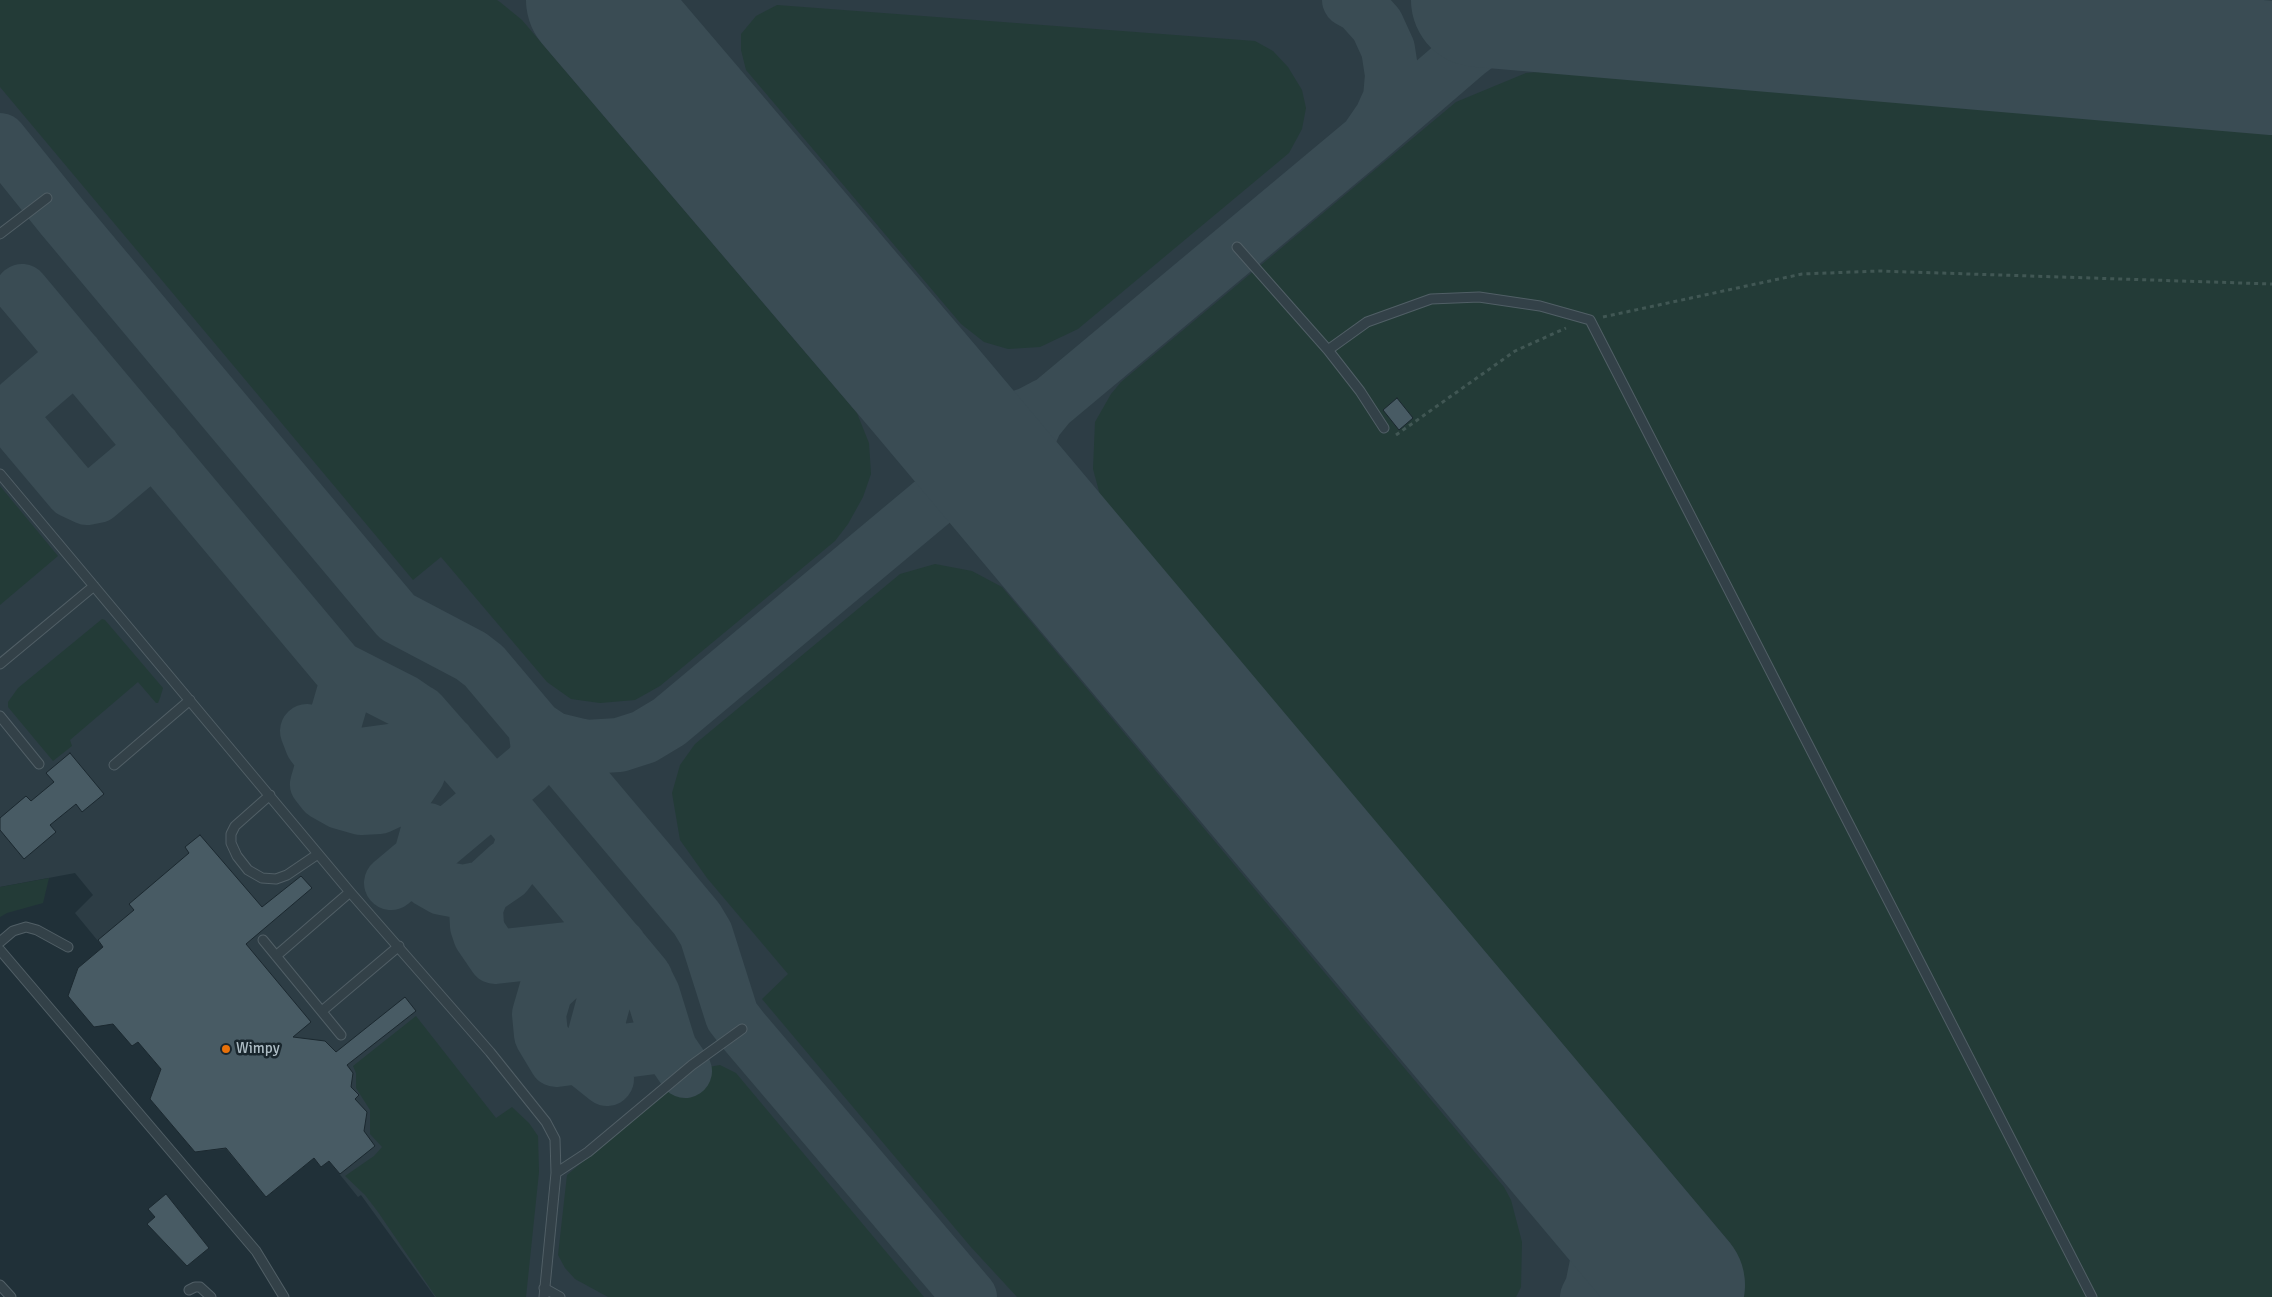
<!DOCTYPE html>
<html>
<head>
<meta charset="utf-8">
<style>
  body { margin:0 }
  canvas { display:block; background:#203038 }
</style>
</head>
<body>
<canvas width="2272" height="1297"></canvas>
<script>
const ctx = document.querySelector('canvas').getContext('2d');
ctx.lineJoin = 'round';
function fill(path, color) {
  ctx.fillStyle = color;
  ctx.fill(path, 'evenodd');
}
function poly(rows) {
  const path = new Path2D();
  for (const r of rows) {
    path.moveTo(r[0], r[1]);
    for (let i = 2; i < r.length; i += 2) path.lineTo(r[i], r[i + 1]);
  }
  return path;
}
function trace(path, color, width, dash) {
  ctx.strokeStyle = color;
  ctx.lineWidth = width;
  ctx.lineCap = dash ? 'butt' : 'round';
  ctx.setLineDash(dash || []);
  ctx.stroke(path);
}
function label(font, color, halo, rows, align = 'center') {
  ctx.font = font + ' Signika,sans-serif';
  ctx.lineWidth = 5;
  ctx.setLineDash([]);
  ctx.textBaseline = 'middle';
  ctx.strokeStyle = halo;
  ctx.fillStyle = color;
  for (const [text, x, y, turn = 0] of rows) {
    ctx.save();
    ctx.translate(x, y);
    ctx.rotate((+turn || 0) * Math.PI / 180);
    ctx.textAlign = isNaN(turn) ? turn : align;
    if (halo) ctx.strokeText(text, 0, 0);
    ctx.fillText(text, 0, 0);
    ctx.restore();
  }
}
fill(poly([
  [0,0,2272,0,2272,1297,435,1297,361,1195,358,1197,329,1161,321,1167,283,1120,292,1145,308,1163,266,1197,226,1149,195,1152,150,1099,161,1069,138,1042,132,1046,114,1024,78,968,103,947,75,913,93,895,75,873,0,887]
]), '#2d3d45');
fill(poly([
  [0,0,497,0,500,2,522,20,857,413,869,443,871,474,863,497,848,524,835,541,660,686,635,700,600,703,571,699,547,682,441,557,413,580,0,87],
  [777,5,1255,41,1273,51,1288,67,1302,90,1306,108,1302,129,1289,153,1078,329,1040,347,1008,349,984,342,961,324,746,70,741,50,741,34,756,16],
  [1576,69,1761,87,2272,131,2272,1297,1669,1297,1731,1244,1100,495,1093,469,1095,422,1111,394,1121,382,1456,102,1526,73],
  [0,486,58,556,0,605],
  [935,564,972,571,1002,587,1504,1187,1511,1200,1522,1242,1521,1287,1516,1297,1017,1297,970,1246,762,999,788,974,707,878,680,840,672,793,680,765,695,744,900,574],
  [102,619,105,620,163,688,160,698,158,703,156,703,138,682,70,740,72,746,53,761,8,707,8,702,18,688],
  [49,878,43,903,7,913,0,917,0,887],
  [416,1016,496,1118,512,1107,529,1123,538,1136,539,1172,526,1297,436,1297,378,1212,365,1195,345,1176,374,1156,382,1147,370,1134,370,1110,356,1088,356,1073,353,1066],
  [720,1065,736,1073,924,1297,608,1297,575,1279,565,1268,558,1255,567,1175,692,1070]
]), '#233b37');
trace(poly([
  [1349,0,1360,6,1377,25,1388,49,1392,75,1390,98,1381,118,1368,137],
  [0,140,62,217,397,617,471,656,484,666,656,870,697,919,706,934,732,1016,742,1029,970,1297],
  [22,291,338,668,403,701,422,714,494,796,644,976,653,994,670,1049,685,1071],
  [76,355,19,404,15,416,18,427,72,491,87,498,97,496,154,448],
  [923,387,944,403,968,416,990,420,1012,420,1029,414,1046,405],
  [1038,524,1027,491,1024,473,1029,437,1036,421,1049,405],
  [349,674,317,784,324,793,340,802,361,808,379,807,394,800,407,790,418,774,424,756,420,712],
  [307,731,312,744,324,760,448,743],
  [428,830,417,869,428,880,442,888,463,892,487,887,506,874,515,862,522,845,523,831],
  [507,867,484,888,476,908,477,926,480,935,495,957,603,945],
  [391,883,528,768,534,761,538,749,535,727,553,739,586,747,619,745,644,737,669,722,1367,139,1467,53,1492,34,1518,19,1552,11,1601,10],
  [646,979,613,965,602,963,578,965,566,971,546,990,539,1014,541,1035,556,1060,669,1045],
  [607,1079,587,1063,619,945],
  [1587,1297,1592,1287,1601,1243,1603,1195]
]), '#3a4c54', 54);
trace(poly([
  [593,0,923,387,1678,1285],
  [1478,0,2272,68]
]), '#3a4c54', 134);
const building = poly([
  [1397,398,1413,418,1399,430,1383,410,1397,398],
  [70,753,104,794,82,812,76,804,50,825,56,832,24,859,0,830,0,818,26,796,31,801,54,782,46,773,70,753],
  [200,835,262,907,301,876,312,888,246,944,311,1022,293,1037,325,1041,336,1052,405,997,416,1011,347,1065,353,1073,351,1087,359,1095,355,1099,367,1112,364,1131,375,1146,340,1174,329,1161,321,1167,314,1158,266,1197,226,1148,195,1152,150,1099,161,1069,138,1042,132,1046,113,1024,94,1027,68,996,78,968,103,947,98,940,134,910,129,904,189,853,185,847,200,835],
  [166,1194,209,1248,187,1266,147,1224,155,1217,148,1209,166,1194]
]);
fill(building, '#485b64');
trace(building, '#1b282f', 1);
const lane = poly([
  [0,234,47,198],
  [1237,247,1328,350,1360,391,1384,428],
  [1328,350,1367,322,1431,299,1479,297,1540,306,1590,320,2092,1297],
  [0,474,350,892,490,1052,546,1122,555,1139,556,1173,544,1297],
  [0,664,94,586],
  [0,716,39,764],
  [114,765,190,700],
  [270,795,235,826,231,834,231,843,237,856,248,870,262,878,276,879,287,875,318,854],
  [263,940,341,1035],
  [0,942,13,931,26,927,37,930,68,947],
  [0,950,256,1251,284,1297],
  [276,956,350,892],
  [322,1011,399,946],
  [556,1173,588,1152,692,1065,742,1029],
  [0,1285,11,1297],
  [544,1288,560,1297],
  [189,1290,195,1287,200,1287,211,1297]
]);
trace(lane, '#515f66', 11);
trace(poly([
  [1603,317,1802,274,1879,271,2272,284],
  [1396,435,1515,351,1566,328]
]), '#415754', 3, [4, 4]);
trace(lane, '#334148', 9);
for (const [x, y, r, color] of [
  [226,1049,5,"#e8710a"]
]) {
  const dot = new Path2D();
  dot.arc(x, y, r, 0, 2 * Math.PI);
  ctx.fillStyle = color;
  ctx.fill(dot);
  trace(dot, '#19262d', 2);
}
label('15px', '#aebdc5', '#19262d', [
  ["Wimpy",236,1049]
], 'left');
</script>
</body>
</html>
